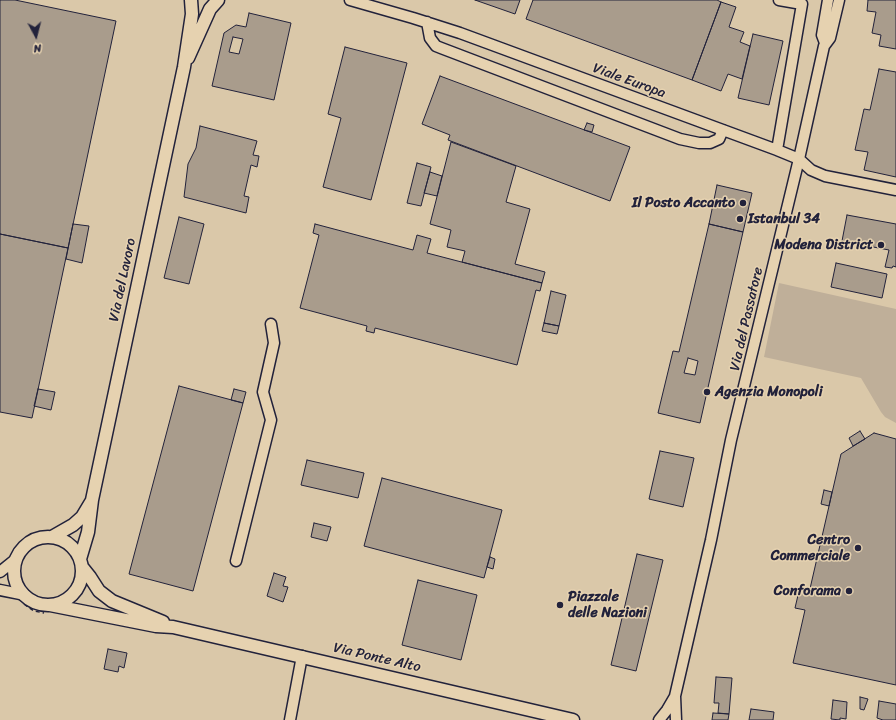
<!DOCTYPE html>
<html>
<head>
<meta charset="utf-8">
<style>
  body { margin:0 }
  #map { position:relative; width:896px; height:720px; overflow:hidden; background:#dac8a9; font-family:Sriracha,sans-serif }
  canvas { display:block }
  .north { position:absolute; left:16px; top:16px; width:40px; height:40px; -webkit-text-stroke:3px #e6d2b0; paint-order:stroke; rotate:173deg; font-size:11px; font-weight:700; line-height:16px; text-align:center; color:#22223b }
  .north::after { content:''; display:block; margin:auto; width:14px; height:18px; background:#22223b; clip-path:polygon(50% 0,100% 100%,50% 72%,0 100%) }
</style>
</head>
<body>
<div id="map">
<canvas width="896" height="720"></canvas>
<div class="north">N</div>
</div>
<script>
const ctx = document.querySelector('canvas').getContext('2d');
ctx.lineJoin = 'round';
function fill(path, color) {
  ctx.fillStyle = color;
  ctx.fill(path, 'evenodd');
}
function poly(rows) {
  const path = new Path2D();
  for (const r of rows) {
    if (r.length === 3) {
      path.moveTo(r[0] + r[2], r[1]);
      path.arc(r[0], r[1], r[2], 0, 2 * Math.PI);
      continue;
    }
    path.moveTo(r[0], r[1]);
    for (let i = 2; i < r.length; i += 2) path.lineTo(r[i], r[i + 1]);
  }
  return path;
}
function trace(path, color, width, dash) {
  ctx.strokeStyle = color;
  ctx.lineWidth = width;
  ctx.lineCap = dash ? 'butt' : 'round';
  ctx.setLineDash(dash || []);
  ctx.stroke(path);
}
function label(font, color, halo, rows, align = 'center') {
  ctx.font = font + ' Sriracha,sans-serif';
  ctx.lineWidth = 3;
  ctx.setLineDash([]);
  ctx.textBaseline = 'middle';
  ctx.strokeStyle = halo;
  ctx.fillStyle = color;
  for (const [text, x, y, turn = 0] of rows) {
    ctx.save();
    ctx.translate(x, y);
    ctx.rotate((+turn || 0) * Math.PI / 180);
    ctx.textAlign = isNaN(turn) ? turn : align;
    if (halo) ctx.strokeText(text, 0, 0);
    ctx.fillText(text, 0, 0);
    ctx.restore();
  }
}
fill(poly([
  [779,283,896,309,896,423,885,417,881,412,861,378,764,357]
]), '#bfaf99');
const building = poly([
  [0,0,15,0,116,21,68,248,0,234,0,0],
  [475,0,520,0,515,14,475,0],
  [533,0,717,0,721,2,692,80,526,19,533,0],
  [868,0,896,0,896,49,879,46,881,35,872,33,876,12,867,11,868,0],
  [721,2,736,7,729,27,744,32,740,42,750,46,742,79,728,74,721,91,692,80,721,2],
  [249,13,291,23,274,100,212,86,224,33,236,25,246,27,249,13],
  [233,37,243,39,239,54,229,52,233,37],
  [753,34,783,41,769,105,738,98,753,34],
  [345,47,407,63,371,200,323,187,341,118,328,114,345,47],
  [879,69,896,72,896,177,864,170,868,152,855,150,864,109,870,110,879,69],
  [440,76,630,147,610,201,448,140,450,135,422,124,440,76],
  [587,123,594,125,592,132,584,130,587,123],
  [200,126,257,141,253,155,259,156,257,167,251,165,244,196,249,197,246,213,184,197,188,164,196,148,200,126],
  [451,142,516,166,506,202,530,209,515,264,545,272,542,283,462,262,465,251,447,247,451,230,430,224,451,142],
  [417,163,431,167,421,206,407,203,417,163],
  [430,172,442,176,437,196,424,193,430,172],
  [717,185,752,193,743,232,709,224,717,185],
  [847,215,896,224,896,267,893,266,892,268,885,267,889,250,842,241,847,215],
  [179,217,204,224,189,284,164,278,179,217],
  [73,224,89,226,82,263,66,259,73,224],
  [315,224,413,250,417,235,431,239,427,253,542,283,540,291,536,290,517,365,375,328,374,333,366,331,367,326,300,308,319,235,313,233,315,224],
  [709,224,743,232,700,423,658,413,673,351,679,352,709,224],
  [688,358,698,361,695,375,684,373,688,358],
  [0,234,68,248,32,418,0,412,0,234],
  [836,263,887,274,882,298,831,287,836,263],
  [551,291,566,295,559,326,544,323,551,291],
  [544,323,559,326,557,334,542,331,544,323],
  [179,386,243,403,193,591,129,574,179,386],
  [38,389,55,392,51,410,34,406,38,389],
  [234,389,246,392,243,403,231,400,234,389],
  [860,431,865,439,853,446,849,438,860,431],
  [874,433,896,439,896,685,793,663,805,610,795,608,799,591,809,593,841,454,874,433],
  [660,451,694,458,683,507,649,499,660,451],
  [307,460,364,473,358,498,301,485,307,460],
  [382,478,502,510,484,578,364,546,382,478],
  [824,490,832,492,829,506,821,504,824,490],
  [314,523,331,527,327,541,311,537,314,523],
  [637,554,663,560,636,671,611,665,637,554],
  [490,557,495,559,493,569,487,567,490,557],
  [274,573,286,577,283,586,288,587,283,602,267,596,274,573],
  [418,580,477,595,461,660,402,645,418,580],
  [108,649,127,653,124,668,119,666,118,672,104,669,108,649],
  [716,677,732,678,729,714,718,713,719,703,714,703,716,677],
  [860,697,868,699,864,710,860,709,860,697],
  [833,700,847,702,846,719,840,718,840,720,831,719,833,700],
  [879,701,896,704,896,720,883,720,877,718,879,701],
  [751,709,774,712,773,720,749,720,751,709],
  [713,713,729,714,728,720,712,720,713,713]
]);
fill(building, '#a99c8c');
trace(building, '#22223b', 1);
const minor = poly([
  [350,0,413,18,460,33,777,150,799,159,811,170,825,176,896,190],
  [427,22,430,38,436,46,441,48,680,139,699,143,710,143,719,139,723,130],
  [825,43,822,35,828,0],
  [777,150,802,4,779,0],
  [236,561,271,420,263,392,274,343,271,324],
  [0,572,16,559],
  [0,590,25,595],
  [290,720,302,656],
  [659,720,667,710,674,698],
  [676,720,675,696,711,540,731,440,799,159,824,46,830,38,839,0]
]);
const major = poly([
  [188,58,210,9,218,0],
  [52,537,73,525,82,517,91,502],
  [48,571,34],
  [80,559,88,532,92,500,184,67,192,14,191,0],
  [82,567,90,577,99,591,112,601,163,622],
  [50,605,156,626,173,627,573,720]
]);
trace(minor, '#22223b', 13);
trace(major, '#22223b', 15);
trace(poly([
  [24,604,34,611,44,613]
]), '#22223b', 1.5, [4, 3]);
trace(minor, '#e6d2b0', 10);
trace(major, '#e6d2b0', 12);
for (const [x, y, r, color] of [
  [743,203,4,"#22223b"],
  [740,219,4,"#22223b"],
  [881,245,4,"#22223b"],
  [707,392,4,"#22223b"],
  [858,548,4,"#22223b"],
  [849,591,4,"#22223b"],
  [560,605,4,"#22223b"]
]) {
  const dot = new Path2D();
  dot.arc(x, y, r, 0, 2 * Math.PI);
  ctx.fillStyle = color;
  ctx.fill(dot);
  trace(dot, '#e6d2b0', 1.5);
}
label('14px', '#22223b', '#e6d2b0', [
  ["Viale Europa",629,81,20],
  ["Via del Lavoro",123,280,-78],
  ["Via del Passatore",747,319,-77],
  ["Via Ponte Alto",377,658,13]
]);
label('bold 14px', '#22223b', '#e6d2b0', [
  ["Il Posto Accanto",735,203],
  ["Istanbul 34",748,219,"left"],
  ["Modena District",873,245],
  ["Agenzia Monopoli",715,392,"left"],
  ["Centro",850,540],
  ["Commerciale",850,556],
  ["Conforama",841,591],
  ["Piazzale",568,597,"left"],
  ["delle Nazioni",568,613,"left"]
], 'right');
</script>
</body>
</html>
